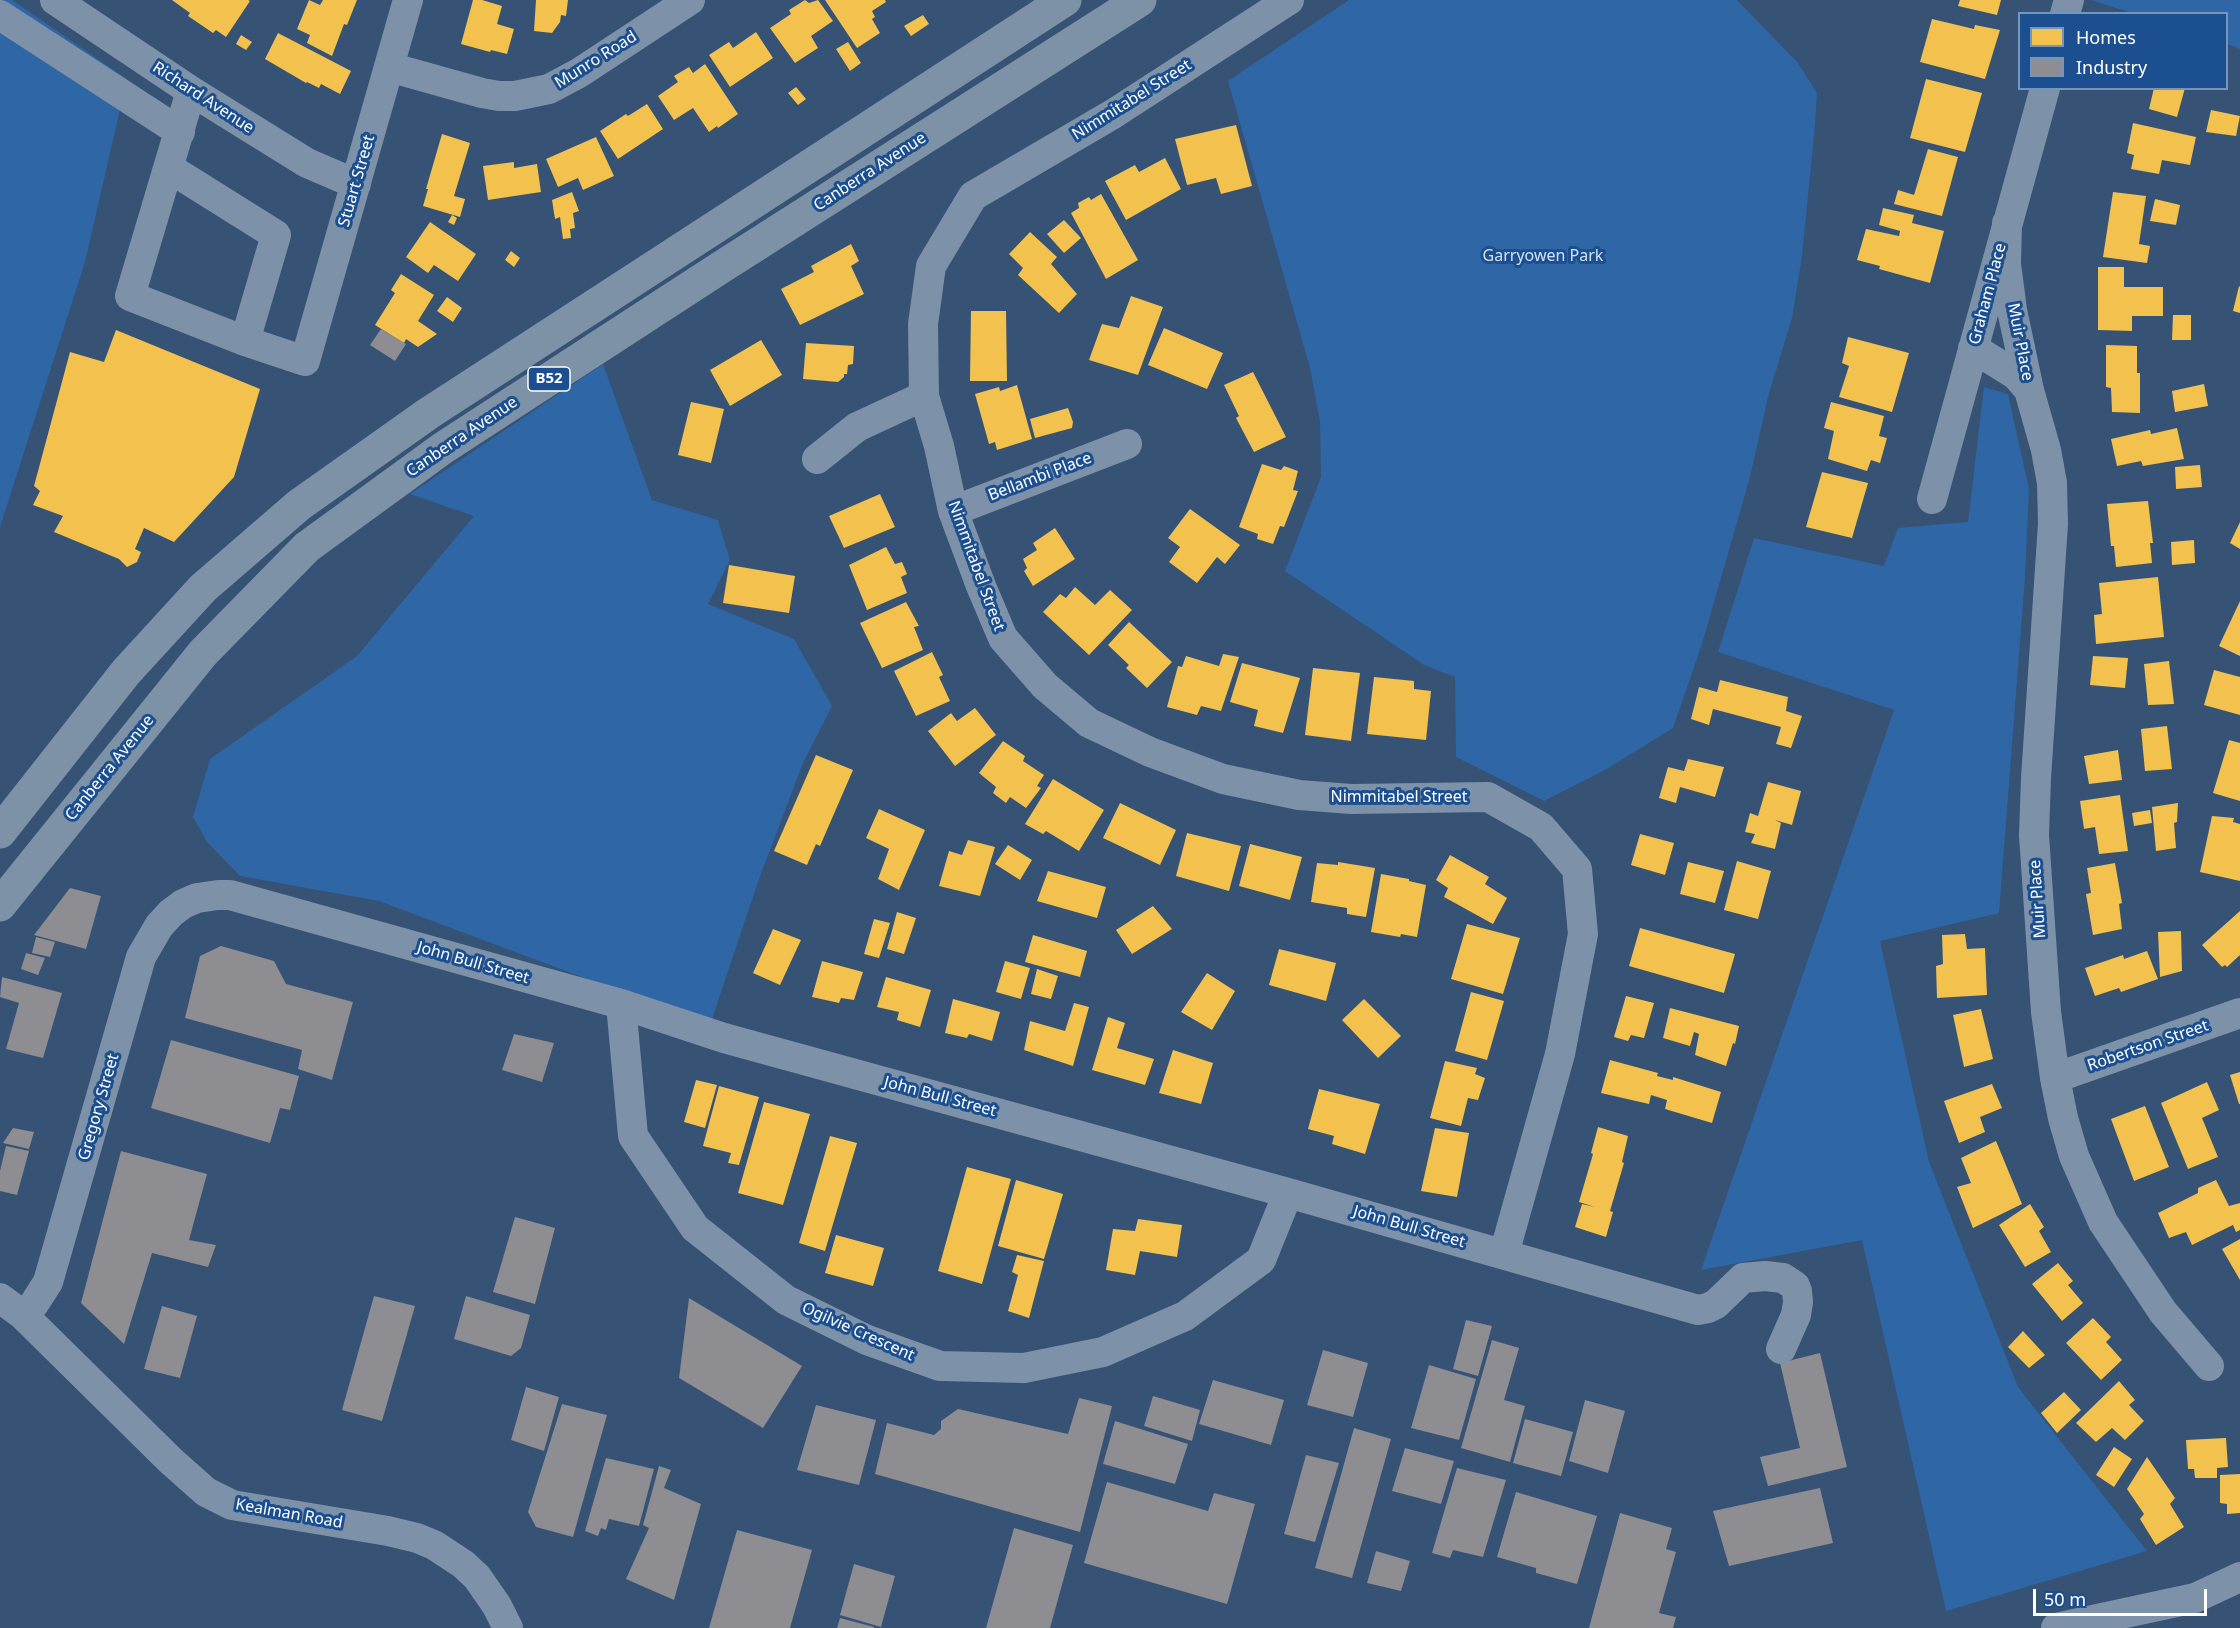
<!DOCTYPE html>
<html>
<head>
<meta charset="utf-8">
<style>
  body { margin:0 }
  #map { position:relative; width:2240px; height:1628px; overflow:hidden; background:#365274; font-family:"Noto Sans",sans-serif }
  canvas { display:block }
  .legend { position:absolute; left:2018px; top:12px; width:210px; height:78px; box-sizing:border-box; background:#1b4f8f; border:2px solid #7695bc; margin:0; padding:8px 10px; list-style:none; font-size:18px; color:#fff }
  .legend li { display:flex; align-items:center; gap:12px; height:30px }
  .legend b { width:30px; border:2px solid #7695bc }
  .scale { position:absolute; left:2033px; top:1589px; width:174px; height:27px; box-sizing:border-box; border:3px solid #fff; border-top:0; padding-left:8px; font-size:18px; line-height:21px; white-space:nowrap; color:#fff; -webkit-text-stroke:4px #1b4f8f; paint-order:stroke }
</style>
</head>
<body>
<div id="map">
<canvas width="2240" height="1628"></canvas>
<ul class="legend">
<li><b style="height:16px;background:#f2c14e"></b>Homes</li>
<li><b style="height:16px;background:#8d8d92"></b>Industry</li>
</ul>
<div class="scale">50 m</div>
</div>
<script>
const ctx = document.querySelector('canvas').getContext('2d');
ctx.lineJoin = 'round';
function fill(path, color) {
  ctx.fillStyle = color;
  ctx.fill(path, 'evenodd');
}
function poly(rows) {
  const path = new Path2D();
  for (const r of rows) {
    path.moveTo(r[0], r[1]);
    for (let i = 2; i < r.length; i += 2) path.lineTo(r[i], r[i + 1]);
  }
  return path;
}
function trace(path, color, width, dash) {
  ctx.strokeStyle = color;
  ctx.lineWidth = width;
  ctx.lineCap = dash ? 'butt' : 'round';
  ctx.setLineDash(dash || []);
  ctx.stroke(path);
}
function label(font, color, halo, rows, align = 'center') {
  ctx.font = font + ' "Noto Sans",sans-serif';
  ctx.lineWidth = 6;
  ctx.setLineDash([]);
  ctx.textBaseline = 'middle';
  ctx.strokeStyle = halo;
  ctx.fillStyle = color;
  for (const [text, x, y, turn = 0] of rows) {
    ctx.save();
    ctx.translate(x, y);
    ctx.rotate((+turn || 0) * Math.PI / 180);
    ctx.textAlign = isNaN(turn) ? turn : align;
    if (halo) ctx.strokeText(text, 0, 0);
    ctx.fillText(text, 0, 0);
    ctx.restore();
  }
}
fill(poly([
  [0,0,12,0,127,79,85,262,0,527],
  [1349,0,1737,0,1798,63,1817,93,1815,125,1802,256,1792,318,1768,397,1750,477,1702,644,1673,728,1605,770,1544,801,1456,757,1455,677,1424,665,1285,571,1321,477,1320,422,1310,368,1228,81],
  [2091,0,2240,0,2240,49,2227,44,2226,14,2132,13],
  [603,364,652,500,718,520,730,560,708,604,794,639,832,706,803,763,759,879,710,1025,379,901,240,876,207,842,193,817,210,759,357,656,474,516,410,494],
  [1984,387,2008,394,2029,489,2025,577,1999,913,1880,941,1929,1162,2018,1387,2147,1551,1946,1611,1862,1240,1701,1270,1894,710,1718,652,1754,538,1884,566,1898,528,1968,522]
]), '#2f66a5');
fill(poly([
  [172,0,248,0,250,1,226,37,216,30,213,33,188,16,190,13],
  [309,0,320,5,323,0,357,0,347,25,344,24,332,56,307,43,310,35,297,29],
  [473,0,482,0,502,6,497,24,514,29,507,54,491,50,490,52,461,44],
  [536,0,568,0,566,16,561,15,560,22,552,33,534,31],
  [805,0,809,3,818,0,833,21,811,36,818,48,795,63,770,28,791,14,789,10],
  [825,0,885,0,886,2,872,11,875,17,872,19,880,33,857,48],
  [1960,0,2001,0,1997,15,1958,6],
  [923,15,929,24,911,36,904,26],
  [1932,19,1974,29,1975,25,2000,30,1985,79,1920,62],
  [756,32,773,58,730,87,709,55,729,42,733,48],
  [278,33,351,71,340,94,321,84,319,88,307,82,306,83,265,59],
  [241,35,252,42,246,50,236,44],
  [848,42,861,63,850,71,836,49],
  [705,64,738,114,718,128,717,126,709,132,693,108,674,120,658,96,678,82,674,76,689,67,693,73],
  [1926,79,1982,93,1965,152,1910,138],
  [796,87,806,99,798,105,788,93],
  [2154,88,2185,88,2177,117,2149,109],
  [647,104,663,129,618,159,600,131,626,114,628,116],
  [2211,110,2240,116,2236,136,2206,132],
  [2133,123,2196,137,2190,165,2162,160,2159,174,2131,169,2134,155,2127,153],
  [1236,125,1252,186,1221,194,1216,178,1187,185,1175,139],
  [442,134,470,143,454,196,465,199,460,217,423,206,428,189,426,189],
  [596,137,614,176,583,190,578,178,558,187,546,159],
  [1928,149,1958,157,1942,216,1894,204,1898,190,1914,195],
  [1165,158,1181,189,1126,220,1105,181,1135,165,1139,172],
  [514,162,514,168,537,164,541,192,488,200,483,166],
  [572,192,579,211,573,213,575,228,570,229,571,238,563,239,560,217,555,219,552,200],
  [2113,192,2146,196,2139,244,2150,246,2147,263,2103,257],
  [1101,194,1138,260,1106,279,1071,213,1079,208,1078,203,1089,197,1091,200],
  [2155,199,2180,205,2176,225,2150,221],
  [1883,208,1914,215,1912,223,1944,231,1930,283,1879,269,1880,266,1857,260,1866,229,1899,236,1900,231,1879,225],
  [452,215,457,218,454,225,448,222],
  [1064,220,1081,238,1064,253,1047,234],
  [430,222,476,254,458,281,434,265,428,273,406,257],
  [1030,232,1057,257,1051,264,1077,294,1059,313,1018,275,1023,268,1009,254],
  [851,244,859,261,851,266,864,294,800,325,781,289,814,272,811,266],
  [511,251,520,258,514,267,505,260],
  [2098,267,2124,267,2124,287,2163,287,2163,316,2132,316,2132,331,2098,330],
  [401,274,434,295,418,321,437,334,418,347,406,339,404,343,375,325,395,293,391,290],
  [2239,286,2240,287,2240,313,2233,311],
  [1131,296,1163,307,1138,375,1089,360,1102,324,1119,328],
  [447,297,462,308,453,322,437,311],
  [971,311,1006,311,1007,381,970,381],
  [2173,315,2191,315,2191,340,2172,340],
  [1164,328,1223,353,1207,389,1148,365],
  [116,330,260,389,234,477,174,542,144,528,135,549,141,552,137,562,127,567,119,559,54,532,63,516,33,505,40,491,34,486,70,352,104,362],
  [1848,337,1909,353,1892,412,1839,397,1849,366,1842,363],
  [761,340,782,375,730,406,710,370],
  [806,343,854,346,853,364,848,365,847,374,844,374,844,377,838,382,803,379],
  [2106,345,2137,346,2137,373,2140,373,2140,413,2112,412,2111,388,2106,387],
  [1253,372,1286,437,1254,452,1236,418,1239,416,1224,385],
  [2204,384,2208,406,2175,412,2172,391],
  [1017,385,1032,439,997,450,995,442,989,444,975,394,999,387,1000,391],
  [691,402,724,409,711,463,678,455],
  [1831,402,1884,416,1879,436,1887,438,1880,463,1871,460,1867,471,1828,459,1834,431,1824,428],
  [1068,408,1073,422,1072,428,1035,438,1030,419],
  [2177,428,2184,459,2143,466,2141,461,2117,466,2111,439,2150,430,2151,434],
  [1262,464,1281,470,1284,466,1298,471,1293,490,1298,491,1284,527,1280,526,1273,544,1257,539,1258,534,1239,527],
  [2200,465,2202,487,2176,489,2175,467],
  [1822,472,1868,483,1852,538,1806,527],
  [880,494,895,527,844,548,829,516],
  [2148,501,2153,543,2150,543,2152,563,2116,567,2114,546,2111,546,2107,504],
  [1190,509,1240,545,1225,564,1217,557,1197,583,1169,562,1180,547,1168,538],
  [2240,522,2240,549,2230,543],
  [1055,528,1075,559,1033,586,1024,571,1027,568,1023,559,1037,550,1033,543],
  [2194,540,2195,563,2172,565,2171,542],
  [886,547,895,564,902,562,907,574,901,577,907,593,867,610,849,565],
  [729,565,795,576,789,613,723,603],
  [2158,577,2164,637,2096,644,2094,615,2102,614,2099,583],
  [1075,587,1095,605,1110,590,1132,610,1089,655,1043,612,1060,594,1066,598],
  [2240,601,2240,656,2219,646],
  [906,602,919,626,914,627,923,650,882,668,860,623],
  [1129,622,1172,662,1147,688,1126,668,1129,665,1108,645],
  [932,652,943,675,939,677,950,701,916,716,894,671],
  [1223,654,1239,657,1221,711,1201,706,1197,715,1167,707,1178,666,1182,667,1186,656,1219,666],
  [2093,656,2128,658,2125,688,2090,685],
  [2169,661,2174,704,2148,705,2144,664],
  [1242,663,1300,678,1283,733,1254,726,1258,710,1230,702],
  [1313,668,1360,673,1351,741,1305,735],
  [2214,670,2240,677,2240,715,2204,705],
  [1374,677,1414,681,1414,689,1431,691,1426,740,1367,734],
  [1720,680,1788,697,1786,711,1802,716,1791,748,1776,744,1781,727,1713,709,1709,725,1691,719,1699,687,1717,692],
  [975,708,996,735,955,766,928,731,951,713,957,721],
  [2167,726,2172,769,2145,771,2141,729],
  [2229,740,2240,743,2240,801,2213,793],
  [1003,741,1025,756,1023,761,1044,775,1037,786,1041,788,1026,808,1010,797,1006,803,993,793,996,787,979,773],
  [2118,750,2122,780,2089,784,2084,756],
  [816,755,853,770,820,846,816,844,807,865,774,851],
  [1688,759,1724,767,1715,797,1680,787,1676,803,1659,798,1668,767,1684,771],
  [1053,779,1104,810,1079,851,1046,831,1043,834,1025,824],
  [1768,782,1801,791,1792,825,1775,820,1781,823,1775,849,1751,843,1755,834,1745,832,1750,813,1758,816],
  [2120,795,2128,851,2099,854,2095,827,2084,829,2080,801],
  [1120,803,1176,830,1160,865,1103,838],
  [2178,803,2177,822,2174,823,2176,848,2156,851,2152,807],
  [879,809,925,830,899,890,878,879,889,849,866,838],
  [2150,810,2152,823,2134,826,2132,813],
  [2212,816,2234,818,2233,822,2240,824,2240,881,2200,872],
  [1187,833,1241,846,1229,891,1176,876],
  [1640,834,1674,843,1665,875,1631,865],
  [968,840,995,847,980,896,939,886,949,851,962,855],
  [1250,844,1302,857,1290,900,1239,886],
  [1008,845,1032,860,1020,880,995,864],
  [1450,855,1489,877,1485,884,1507,898,1493,924,1444,897,1448,888,1436,880],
  [1737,861,1771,871,1758,919,1724,910],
  [1338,862,1375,868,1366,917,1347,914,1347,908,1311,902,1317,863,1338,865],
  [1688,862,1724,871,1715,903,1680,894],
  [2115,863,2122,903,2119,904,2122,929,2093,935,2086,894,2091,893,2087,868],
  [1048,871,1106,887,1097,918,1037,901],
  [1381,874,1409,879,1409,881,1426,885,1417,937,1401,934,1400,937,1371,932],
  [1153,906,1172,929,1132,954,1116,930],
  [2240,911,2240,955,2227,967,2225,965,2222,967,2202,945],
  [897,912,916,918,904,954,887,949],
  [874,919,890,923,879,958,864,954],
  [1467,924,1520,938,1503,994,1451,979],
  [1640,928,1735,954,1724,993,1629,966],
  [773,929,801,940,780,985,753,973],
  [2181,931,2182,971,2160,977,2158,932],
  [1965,934,1967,949,1985,948,1987,995,1937,998,1936,966,1943,964,1942,935],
  [1033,935,1087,951,1080,977,1025,962],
  [1279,949,1336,963,1326,1001,1269,985],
  [2147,951,2158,979,2121,992,2119,988,2095,996,2085,968,2123,955,2124,959],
  [822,961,863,972,854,1000,841,998,839,1003,812,997],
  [1005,961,1030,968,1021,999,996,992],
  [1037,969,1058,976,1051,999,1031,994],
  [1207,973,1235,991,1212,1030,1181,1012],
  [886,977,931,990,920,1027,897,1020,899,1012,877,1007],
  [1471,992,1504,1001,1487,1060,1455,1051],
  [1626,996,1654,1003,1644,1038,1631,1035,1628,1041,1614,1037],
  [953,999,1000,1012,992,1041,969,1034,967,1038,945,1033],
  [1364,999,1401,1036,1378,1058,1342,1020],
  [1074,1003,1089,1007,1073,1066,1024,1050,1030,1021,1065,1031],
  [1670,1008,1739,1026,1735,1044,1733,1043,1726,1066,1695,1055,1699,1034,1694,1032,1690,1046,1663,1038],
  [1981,1009,1993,1059,1964,1067,1953,1015],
  [1108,1017,1125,1023,1117,1048,1154,1059,1145,1085,1092,1070],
  [1173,1050,1213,1063,1201,1104,1159,1093],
  [1610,1060,1658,1073,1657,1076,1673,1080,1673,1077,1721,1092,1712,1123,1665,1109,1667,1100,1651,1095,1649,1104,1601,1093],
  [1445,1061,1477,1068,1475,1074,1485,1078,1478,1100,1468,1098,1461,1126,1430,1118],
  [2240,1072,2240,1104,2239,1104,2230,1075],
  [696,1080,717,1085,705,1128,684,1122],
  [2207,1082,2219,1110,2202,1118,2218,1157,2188,1169,2161,1103],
  [1992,1084,2002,1108,1980,1117,1985,1132,1959,1143,1944,1101],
  [719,1086,759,1097,739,1165,728,1163,731,1153,703,1146],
  [1319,1089,1380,1104,1365,1154,1332,1144,1334,1136,1308,1129],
  [764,1102,810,1114,783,1205,738,1193],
  [2145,1106,2169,1167,2134,1181,2111,1119],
  [1598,1127,1628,1136,1622,1162,1624,1163,1610,1211,1613,1212,1606,1237,1575,1227,1582,1204,1595,1207,1579,1202,1593,1154,1591,1153],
  [1435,1128,1469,1133,1457,1197,1421,1191],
  [830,1136,857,1143,825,1251,799,1243],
  [1996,1141,2022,1204,1973,1228,1957,1187,1971,1183,1961,1158],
  [967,1167,1011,1179,982,1284,938,1271],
  [1016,1180,1063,1194,1044,1259,998,1246],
  [2216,1180,2229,1206,2240,1203,2240,1230,2236,1232,2233,1225,2192,1245,2186,1232,2169,1238,2158,1213,2198,1193,2198,1188],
  [2030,1204,2044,1227,2039,1231,2051,1252,2025,1267,1999,1225],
  [1138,1219,1182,1225,1177,1257,1140,1251,1135,1275,1106,1270,1113,1229,1135,1231],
  [836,1235,884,1248,873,1286,825,1273],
  [2240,1239,2240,1280,2222,1249],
  [1017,1255,1044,1261,1029,1318,1008,1311,1018,1275,1012,1272],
  [2058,1263,2073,1281,2068,1285,2083,1303,2062,1321,2032,1284],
  [2093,1318,2111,1337,2106,1342,2122,1360,2101,1380,2066,1343],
  [2023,1331,2045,1355,2029,1368,2008,1347],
  [2119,1381,2135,1400,2129,1405,2144,1421,2125,1440,2112,1428,2096,1442,2076,1423],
  [2064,1392,2081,1410,2057,1433,2041,1413],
  [2226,1438,2228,1467,2217,1468,2217,1478,2195,1478,2194,1469,2188,1469,2186,1440],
  [2114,1447,2132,1459,2114,1487,2096,1475],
  [2147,1457,2175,1498,2170,1504,2184,1527,2156,1545,2140,1519,2144,1514,2127,1489],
  [2240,1474,2240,1513,2227,1514,2227,1504,2220,1503,2220,1475]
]), '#f2c14e');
fill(poly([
  [381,329,406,344,395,361,370,345],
  [70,888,101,896,86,949,34,935],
  [36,937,55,942,50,957,32,953],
  [221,946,274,961,286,984,353,1002,332,1080,298,1069,302,1050,185,1018,200,956],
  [26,953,45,958,38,975,21,969],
  [2,977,62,993,43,1058,6,1049,19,1003,0,997],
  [514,1034,554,1043,542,1082,502,1070],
  [171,1040,299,1076,290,1110,280,1108,270,1143,151,1108],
  [13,1128,34,1132,29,1149,3,1143],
  [6,1146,29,1151,17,1195,0,1191,0,1171],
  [121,1151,207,1174,189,1240,216,1245,208,1267,152,1253,124,1344,81,1303],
  [515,1217,555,1228,535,1304,493,1292],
  [374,1296,415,1306,382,1421,342,1410],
  [466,1296,530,1315,521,1348,511,1356,454,1339],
  [689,1298,802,1366,763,1428,679,1378],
  [162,1306,197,1316,180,1378,144,1369],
  [1466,1320,1492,1326,1478,1376,1453,1369],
  [1492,1340,1519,1348,1504,1400,1525,1406,1510,1462,1461,1448],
  [1323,1350,1368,1363,1353,1417,1307,1405],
  [1820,1353,1847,1467,1768,1486,1760,1457,1800,1448,1780,1363],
  [1429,1365,1476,1379,1459,1440,1411,1428],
  [1213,1380,1284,1400,1271,1445,1199,1424],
  [526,1387,559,1397,544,1451,511,1440],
  [1153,1396,1200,1410,1192,1441,1144,1426],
  [1079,1398,1112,1406,1080,1532,875,1474,887,1423,934,1435,941,1429,941,1421,958,1409,1068,1434],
  [1585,1400,1625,1411,1608,1473,1569,1461],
  [562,1404,607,1415,573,1537,536,1527,528,1512],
  [816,1405,876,1420,859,1485,797,1470],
  [1525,1419,1573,1432,1561,1476,1513,1463],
  [1115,1421,1188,1444,1175,1484,1103,1464],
  [1354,1428,1391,1439,1352,1578,1315,1568],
  [1405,1448,1454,1461,1441,1504,1392,1491],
  [1306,1455,1339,1463,1315,1542,1284,1534],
  [606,1458,654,1469,639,1526,609,1519,606,1530,601,1528,598,1536,585,1531],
  [659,1466,671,1470,664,1488,701,1504,674,1600,626,1579,649,1528,643,1525],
  [1457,1468,1506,1480,1483,1557,1453,1550,1450,1558,1432,1553],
  [1107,1482,1208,1511,1214,1493,1255,1504,1227,1604,1084,1563],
  [1820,1488,1833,1543,1729,1566,1713,1511],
  [1516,1492,1597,1516,1577,1584,1536,1573,1536,1568,1497,1557],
  [1620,1513,1672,1528,1666,1549,1676,1552,1659,1613,1676,1617,1673,1628,1589,1628],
  [1014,1528,1073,1545,1050,1628,986,1628],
  [737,1530,812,1550,790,1628,709,1628],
  [1376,1551,1410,1561,1401,1591,1367,1583],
  [854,1564,895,1576,881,1627,840,1615],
  [840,1618,874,1627,874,1628,837,1628]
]), '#8d8d92');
trace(poly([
  [55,0,191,91,307,163,356,184],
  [1289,0,1113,114,973,196,931,266,923,324,924,396,939,446,953,511,981,586,1003,638,1045,686,1089,723,1150,752,1223,779,1299,795,1351,799,1488,797,1541,827,1577,869,1583,934,1560,1054,1504,1254],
  [2065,14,2069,0],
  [0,15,180,132],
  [389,67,482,93,499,96,515,96,549,89,579,73,690,0],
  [169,168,276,235,245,341,130,296,191,91],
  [2007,223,2006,264,2012,310,2029,390,2046,450,2052,483,2053,524,2036,778,2034,835,2046,1012,2055,1078,2063,1118,2074,1156,2103,1222,2163,1312,2209,1366],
  [245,341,305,361,408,0],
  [1973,348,2016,375,2029,390],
  [817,459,857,427,924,396],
  [1932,499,2045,88],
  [953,511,1127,444],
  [621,1004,633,1136,695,1228,786,1300,867,1340,940,1366,1024,1368,1103,1352,1185,1316,1261,1260,1288,1193],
  [2055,1078,2240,1013],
  [0,1298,23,1315,170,1460,206,1492,232,1505,388,1531,417,1538,434,1545,463,1564,477,1577,497,1606,508,1628],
  [23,1315,34,1304,48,1282,141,957,159,926,171,913,183,904,197,898,218,895,230,895,621,1004,724,1038,1288,1193,1698,1310,1708,1308,1716,1304,1743,1278,1765,1276,1783,1278,1795,1286,1797,1291,1798,1302,1796,1315,1781,1349],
  [2056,1628,2195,1598,2240,1577]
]), '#7d92a8', 30);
trace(poly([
  [0,832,126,672,203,588,299,505,429,413,1065,0],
  [0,905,203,653,307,547,443,448,723,266,1140,0]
]), '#7e92a7', 33);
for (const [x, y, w] of [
  [549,379,42]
]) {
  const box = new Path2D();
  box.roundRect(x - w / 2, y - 12, w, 24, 4.5);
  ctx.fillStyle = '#1b4f8f';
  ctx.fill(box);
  trace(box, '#fff', 1.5);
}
label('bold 15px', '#fff', null, [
  ["B52",549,379]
]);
label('16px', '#fff', '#1b4f8f', [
  ["Munro Road",596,60,-32],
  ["Richard Avenue",203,98,33],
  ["Nimmitabel Street",1132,100,-32],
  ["Canberra Avenue",870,172,-33],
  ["Stuart Street",357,181,-74],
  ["Graham Place",1988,294,-75],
  ["Muir Place",2020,342,79],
  ["Canberra Avenue",462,437,-34],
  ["Bellambi Place",1040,477,-21],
  ["Nimmitabel Street",976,566,70],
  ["Canberra Avenue",110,768,-51],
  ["Nimmitabel Street",1399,797],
  ["Muir Place",2038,899,-94],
  ["John Bull Street",473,963,16],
  ["Robertson Street",2148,1046,-19],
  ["John Bull Street",940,1097,15],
  ["Gregory Street",99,1107,-74],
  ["John Bull Street",1409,1227,16],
  ["Ogilvie Crescent",858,1332,24],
  ["Kealman Road",289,1514,10]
]);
label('16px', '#cfe3fa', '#1b4f8f', [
  ["Garryowen Park",1543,256]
]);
</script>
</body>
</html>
